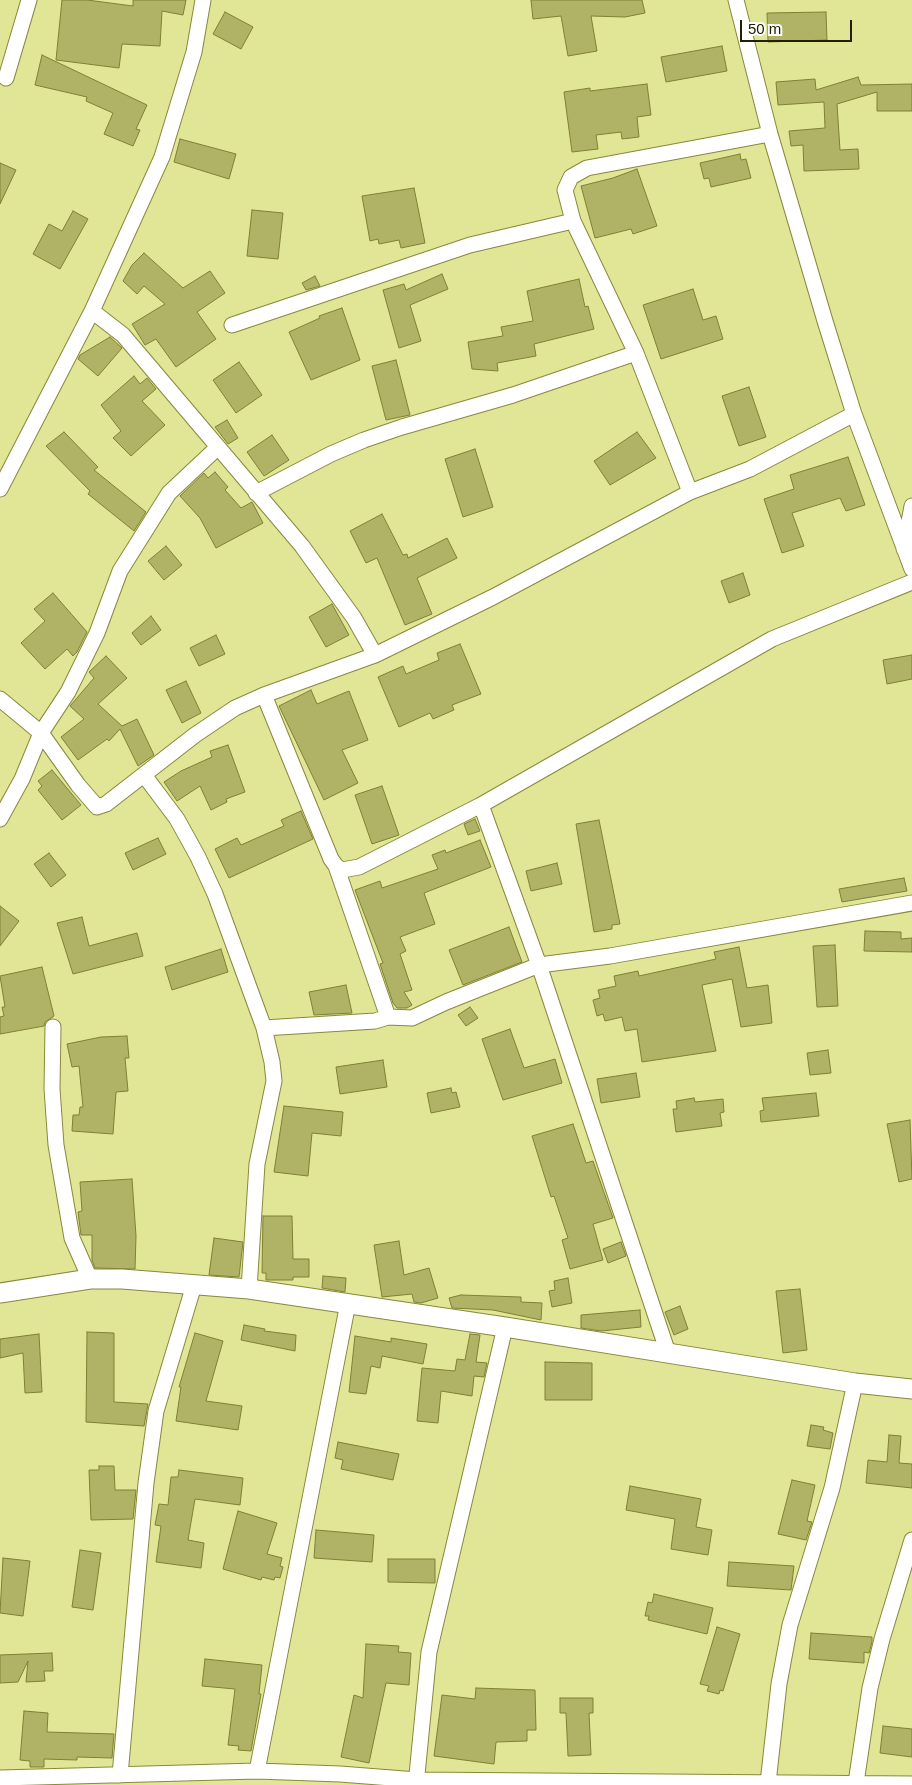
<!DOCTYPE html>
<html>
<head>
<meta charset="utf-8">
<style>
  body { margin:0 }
  #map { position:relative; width:912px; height:1785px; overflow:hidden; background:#e1e596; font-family:Helvetica,sans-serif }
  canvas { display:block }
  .scale { position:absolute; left:740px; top:20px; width:112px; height:22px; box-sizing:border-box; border:2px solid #202001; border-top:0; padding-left:6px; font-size:15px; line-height:18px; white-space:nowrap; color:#202001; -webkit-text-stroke:4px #fff; paint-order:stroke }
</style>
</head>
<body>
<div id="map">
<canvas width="912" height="1785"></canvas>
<div class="scale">50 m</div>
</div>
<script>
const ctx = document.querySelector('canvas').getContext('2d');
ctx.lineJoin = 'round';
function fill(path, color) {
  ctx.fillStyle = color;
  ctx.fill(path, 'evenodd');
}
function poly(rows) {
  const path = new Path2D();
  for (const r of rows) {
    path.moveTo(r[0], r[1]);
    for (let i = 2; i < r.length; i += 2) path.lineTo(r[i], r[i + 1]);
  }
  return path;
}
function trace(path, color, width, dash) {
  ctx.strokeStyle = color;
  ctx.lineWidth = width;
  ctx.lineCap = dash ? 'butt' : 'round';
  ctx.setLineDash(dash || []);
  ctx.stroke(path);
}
const building = poly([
  [62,0,87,0,133,6,133,0,186,0,183,15,162,11,160,46,122,44,119,68,56,60,62,0],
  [531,0,642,0,645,13,625,17,591,16,597,51,568,56,561,16,533,19,531,0],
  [225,12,253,27,241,49,213,34,225,12],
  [826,12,827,40,768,42,767,13,826,12],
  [722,46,727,71,666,82,661,57,722,46],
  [42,55,147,105,136,129,140,130,133,146,104,134,113,113,86,101,87,97,35,85,42,55],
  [858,77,861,85,912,84,912,111,877,111,877,92,837,104,840,150,858,149,859,169,804,171,803,145,791,146,789,131,825,128,824,102,778,105,776,82,815,79,816,90,858,77],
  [647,84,651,115,637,117,639,137,622,139,621,132,596,135,598,149,572,152,564,92,590,88,590,91,647,84],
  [180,139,236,154,229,179,174,162,180,139],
  [740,154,741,160,746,159,751,178,711,187,709,178,704,179,700,163,740,154],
  [0,163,16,170,0,204,0,163],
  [637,169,657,226,633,234,631,229,595,238,581,186,613,178,637,169],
  [414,188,425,243,401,248,399,240,379,244,378,239,370,241,362,196,414,188],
  [252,210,283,213,278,259,247,256,252,210],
  [73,211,88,219,60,269,33,254,49,224,62,231,73,211],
  [144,253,183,288,210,271,225,293,197,312,216,339,176,367,156,339,145,345,132,324,165,304,144,286,137,294,123,281,132,265,144,253],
  [442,274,448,289,410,305,421,341,399,348,383,290,404,284,406,290,442,274],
  [315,276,320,286,306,290,302,283,315,276],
  [579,279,585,307,588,306,594,329,534,344,536,356,497,363,498,371,472,369,468,342,503,336,501,327,533,321,527,291,579,279],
  [693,289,703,320,716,316,723,339,661,359,643,305,693,289],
  [342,308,360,360,311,380,289,332,320,318,319,316,342,308],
  [110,337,122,348,98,376,78,359,80,355,110,337],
  [396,360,410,415,386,420,372,366,396,360],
  [239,362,262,395,236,413,213,380,239,362],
  [134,376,140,384,147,378,156,389,142,401,165,425,131,456,113,438,121,431,101,405,134,376],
  [749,387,766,437,739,446,722,396,749,387],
  [227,420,238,438,228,444,215,427,227,420],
  [64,432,98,467,94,470,146,512,134,531,88,494,90,491,46,446,64,432],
  [637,432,656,458,610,485,594,461,637,432],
  [272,435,289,460,264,476,247,452,272,435],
  [475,449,493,507,463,517,445,459,475,449],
  [848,457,865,505,846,511,840,498,792,513,804,546,782,553,764,499,794,489,790,475,848,457],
  [215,472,228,487,225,490,241,508,252,502,263,523,216,548,200,518,180,496,204,473,208,478,215,472],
  [382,514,403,555,407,554,408,558,447,538,457,558,417,578,432,614,405,625,377,558,366,563,350,531,382,514],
  [166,546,182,565,164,580,148,561,166,546],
  [743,573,750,595,729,603,721,581,743,573],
  [53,593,87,632,77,652,73,656,67,649,45,669,21,643,45,621,34,609,53,593],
  [332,604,349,635,326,647,309,617,332,604],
  [151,616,161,630,141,645,132,633,151,616],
  [216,635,225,654,199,666,190,648,216,635],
  [460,644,481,694,452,705,454,710,433,719,430,713,399,727,378,677,403,666,406,674,439,660,437,653,460,644],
  [912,655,912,679,887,684,883,660,912,655],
  [106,656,127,678,98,704,122,726,137,719,154,755,138,766,120,729,109,741,107,739,78,760,61,737,84,719,70,706,94,678,89,672,106,656],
  [186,681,201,713,182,723,166,690,186,681],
  [311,690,317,704,349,691,368,740,342,750,358,783,324,800,279,706,311,690],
  [228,745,245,792,226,799,227,802,211,810,200,786,177,801,164,782,181,771,212,757,210,751,228,745],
  [52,770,81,805,62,820,38,790,42,786,38,781,52,770],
  [382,786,399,835,372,844,355,795,382,786],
  [301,811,313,839,229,878,215,849,237,838,241,845,284,826,281,820,301,811],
  [475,819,480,831,468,835,464,824,475,819],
  [599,820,620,924,612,925,612,929,594,932,576,824,599,820],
  [158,838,166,854,133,870,125,853,158,838],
  [480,840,491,867,424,893,435,924,400,937,406,951,400,954,412,990,404,992,412,1005,407,1008,397,1008,393,1003,380,964,383,963,355,890,380,881,382,888,438,869,432,855,445,850,446,853,480,840],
  [49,853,66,875,51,887,34,864,49,853],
  [557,863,562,884,531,891,526,871,557,863],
  [904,878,907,891,842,902,839,889,904,878],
  [0,906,19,921,0,946,0,906],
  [82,917,89,946,137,933,143,956,73,974,57,923,82,917],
  [509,927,522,962,463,985,449,950,509,927],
  [865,931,901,932,901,939,912,938,912,952,864,951,865,931],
  [835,945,838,1006,817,1007,813,946,835,945],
  [739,947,747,988,768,985,772,1023,741,1027,732,979,702,985,716,1051,642,1062,637,1029,625,1031,622,1017,605,1021,603,1014,597,1016,593,1000,600,998,598,990,616,986,614,976,638,971,639,976,716,959,714,952,739,947],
  [221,949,228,972,172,990,165,967,221,949],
  [42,967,54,1016,45,1022,44,1026,0,1034,0,1017,4,1016,2,1007,5,1007,0,976,42,967],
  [346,985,352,1013,314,1015,309,992,346,985],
  [470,1007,478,1018,466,1026,458,1015,470,1007],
  [510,1029,524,1068,555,1059,562,1083,503,1100,482,1039,510,1029],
  [127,1036,129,1058,125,1058,128,1091,116,1092,113,1134,72,1131,73,1115,79,1115,80,1107,83,1107,79,1066,72,1067,67,1044,101,1037,127,1036],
  [828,1050,831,1073,810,1075,807,1053,828,1050],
  [383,1060,387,1087,340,1094,336,1067,383,1060],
  [636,1073,640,1097,601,1103,597,1079,636,1073],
  [451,1088,452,1093,456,1092,460,1107,431,1113,427,1093,451,1088],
  [816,1093,819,1116,761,1122,760,1111,764,1110,762,1098,816,1093],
  [694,1098,695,1102,723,1099,724,1112,720,1113,722,1126,676,1132,673,1109,677,1109,676,1101,694,1098],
  [284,1106,343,1112,341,1136,312,1133,308,1176,274,1172,284,1106],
  [910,1120,912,1179,899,1182,887,1124,910,1120],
  [573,1124,586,1163,593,1161,613,1218,593,1224,603,1260,570,1269,562,1240,568,1238,554,1196,551,1197,532,1136,573,1124],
  [132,1179,136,1236,135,1269,95,1268,92,1260,92,1235,81,1235,78,1212,82,1211,80,1182,132,1179],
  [263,1216,292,1216,293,1259,309,1259,309,1277,293,1277,293,1280,266,1280,266,1273,262,1273,263,1216],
  [214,1238,243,1242,239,1277,209,1275,214,1238],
  [399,1241,404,1275,429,1268,438,1298,421,1303,414,1302,412,1294,382,1297,374,1245,399,1241],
  [621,1242,626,1256,608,1263,603,1249,621,1242],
  [323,1276,346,1278,345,1292,322,1288,323,1276],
  [568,1278,572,1303,552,1307,549,1291,555,1290,554,1281,568,1278],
  [800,1289,807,1350,783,1353,776,1291,800,1289],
  [461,1295,521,1297,521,1302,542,1303,541,1320,493,1310,452,1308,449,1298,461,1295],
  [680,1306,688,1329,674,1335,665,1312,680,1306],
  [640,1310,641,1327,601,1331,581,1328,581,1315,640,1310],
  [244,1325,265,1329,264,1331,296,1335,295,1351,241,1340,244,1325],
  [87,1332,114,1333,114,1402,148,1404,144,1426,86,1422,87,1332],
  [195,1333,223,1341,206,1401,242,1406,238,1430,176,1421,181,1387,179,1387,195,1333],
  [39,1334,42,1392,25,1393,23,1353,0,1358,0,1339,39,1334],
  [470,1334,480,1335,476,1362,487,1363,484,1377,474,1376,472,1396,441,1391,438,1423,417,1421,422,1368,455,1371,457,1359,465,1360,470,1334],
  [355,1336,391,1342,391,1338,427,1344,423,1364,382,1356,380,1368,371,1366,366,1394,349,1392,355,1336],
  [545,1362,592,1363,592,1400,545,1400,545,1362],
  [811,1425,824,1427,823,1430,833,1433,830,1449,807,1446,811,1425],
  [889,1435,901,1436,899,1463,912,1464,912,1488,866,1483,868,1460,887,1462,889,1435],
  [338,1442,399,1454,393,1480,341,1469,343,1460,335,1458,338,1442],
  [99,1466,114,1466,115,1490,136,1490,133,1519,91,1520,89,1470,99,1470,99,1466],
  [179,1470,243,1478,240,1505,195,1499,188,1540,204,1543,201,1568,156,1562,161,1526,155,1525,159,1504,168,1505,171,1477,178,1477,179,1470],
  [792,1480,815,1485,807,1521,812,1522,806,1540,778,1534,792,1480],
  [630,1486,701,1499,696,1527,712,1530,708,1555,671,1549,675,1519,626,1510,630,1486],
  [238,1511,277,1523,267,1554,282,1558,280,1566,283,1567,280,1578,275,1577,274,1580,262,1577,261,1580,223,1569,238,1511],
  [316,1530,374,1535,372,1562,314,1558,316,1530],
  [80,1550,101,1553,93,1610,72,1607,80,1550],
  [3,1558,30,1561,23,1616,0,1613,3,1558],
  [388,1559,435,1559,435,1583,388,1582,388,1559],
  [729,1562,794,1566,791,1590,727,1586,729,1562],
  [654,1594,713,1608,707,1634,648,1620,649,1616,645,1616,648,1602,652,1603,654,1594],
  [717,1627,740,1634,723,1691,720,1690,719,1694,707,1691,709,1686,700,1684,717,1627],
  [811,1633,872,1637,872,1642,869,1653,864,1652,864,1663,809,1659,811,1633],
  [366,1644,399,1646,398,1652,411,1653,409,1685,386,1683,369,1763,341,1757,354,1695,363,1698,366,1644],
  [52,1653,53,1671,44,1671,45,1681,26,1682,28,1661,18,1682,0,1683,0,1655,52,1653],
  [205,1659,262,1665,259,1694,261,1694,251,1751,238,1750,239,1746,228,1745,235,1689,202,1686,205,1659],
  [476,1688,535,1690,536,1730,527,1730,527,1741,496,1742,494,1764,434,1756,442,1695,475,1699,476,1688],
  [560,1698,593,1698,593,1713,589,1713,591,1755,568,1756,566,1713,560,1713,560,1698],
  [24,1711,48,1713,47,1732,114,1734,112,1758,77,1757,77,1760,44,1759,44,1767,30,1767,30,1761,20,1760,24,1711],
  [883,1726,912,1729,912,1757,880,1753,883,1726]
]);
fill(building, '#b0b366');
trace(building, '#7e8032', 1);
const minor = poly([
  [203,0,194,52,162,157,92,311,123,335,302,546,354,618,375,655,493,597,690,492,750,469,854,414],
  [736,0,770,134,825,321,854,414,912,569],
  [6,78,29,0],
  [232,325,470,245,573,221],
  [0,489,92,311],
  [690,492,636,353,573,221,565,190,571,177,587,168,770,134],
  [256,493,331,454,364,440,402,427,513,395,636,353],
  [904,549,912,506],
  [264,695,331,859,336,866,342,870,359,867,481,805],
  [0,699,41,733,78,785,97,807,106,804,195,735,235,708,264,695,375,655],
  [144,775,177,819,198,857,215,894,264,1028,272,1062,274,1081,257,1164,249,1289],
  [0,819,22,779,41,733,68,692,97,633,120,571,169,493,218,447],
  [336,866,388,1017],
  [53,1027,52,1089,56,1145,72,1238,90,1279],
  [264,1028,375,1021,388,1017,412,1018,446,1002,539,965,610,956,912,903],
  [668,1353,539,965,481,805,772,639,912,582],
  [257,1771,348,1303],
  [120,1775,146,1483,156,1411,194,1285],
  [0,1778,257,1771,340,1774,417,1780,912,1784],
  [768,1783,779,1684,790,1625,832,1488,855,1383],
  [856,1783,870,1688,882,1639,912,1540],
  [416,1785,429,1652,505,1327]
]);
const tertiary = poly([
  [0,1293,90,1279,122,1279,249,1289,505,1327,855,1383,912,1389]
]);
trace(minor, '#87893c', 17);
trace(tertiary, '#87893c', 21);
trace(minor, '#fff', 15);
trace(tertiary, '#fff', 19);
</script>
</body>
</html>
